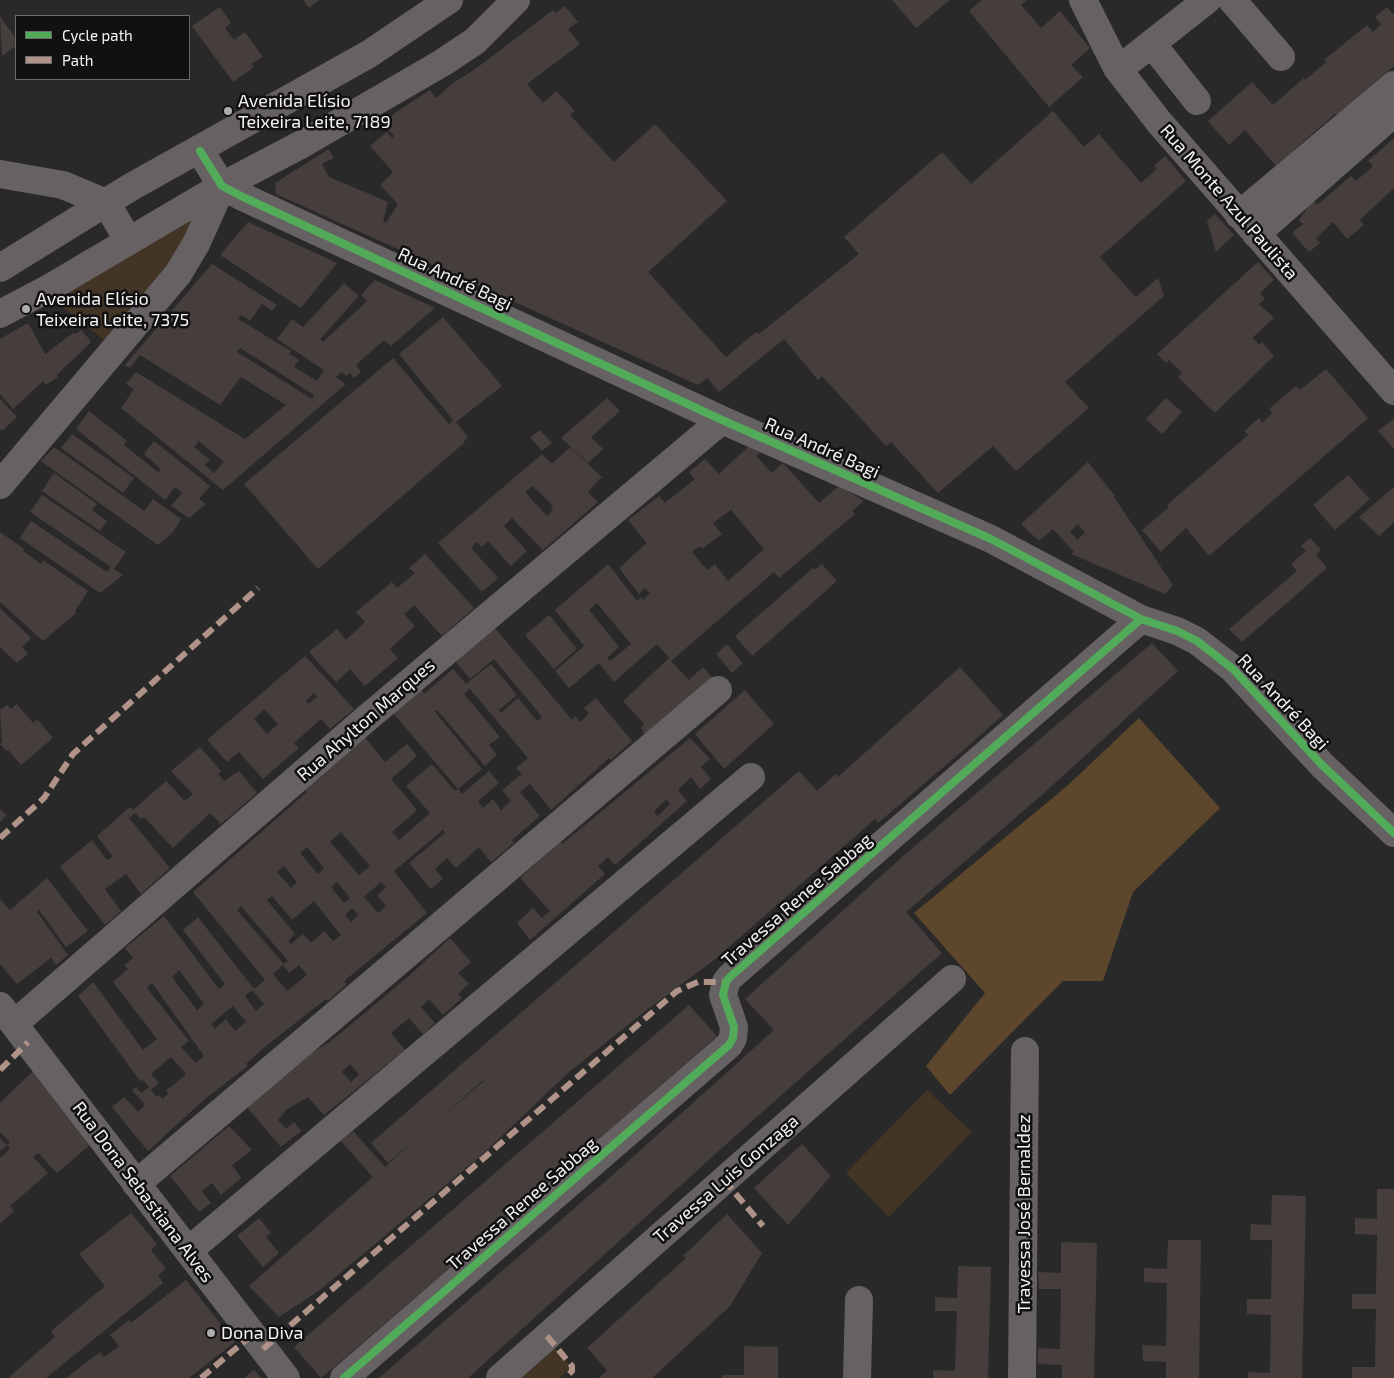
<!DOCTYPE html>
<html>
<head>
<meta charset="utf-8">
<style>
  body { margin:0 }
  #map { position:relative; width:1394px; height:1378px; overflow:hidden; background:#2a2929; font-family:"Exo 2",sans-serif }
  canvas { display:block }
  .legend { position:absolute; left:15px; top:15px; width:175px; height:65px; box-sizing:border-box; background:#121111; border:1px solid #6c6b6b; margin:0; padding:6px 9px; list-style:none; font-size:15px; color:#f4f2f2 }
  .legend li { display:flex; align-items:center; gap:10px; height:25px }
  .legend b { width:25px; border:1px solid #6c6b6b }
</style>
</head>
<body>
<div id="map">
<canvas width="1394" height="1378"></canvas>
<ul class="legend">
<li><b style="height:6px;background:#51ab58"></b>Cycle path</li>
<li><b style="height:6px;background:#af9288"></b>Path</li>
</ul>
</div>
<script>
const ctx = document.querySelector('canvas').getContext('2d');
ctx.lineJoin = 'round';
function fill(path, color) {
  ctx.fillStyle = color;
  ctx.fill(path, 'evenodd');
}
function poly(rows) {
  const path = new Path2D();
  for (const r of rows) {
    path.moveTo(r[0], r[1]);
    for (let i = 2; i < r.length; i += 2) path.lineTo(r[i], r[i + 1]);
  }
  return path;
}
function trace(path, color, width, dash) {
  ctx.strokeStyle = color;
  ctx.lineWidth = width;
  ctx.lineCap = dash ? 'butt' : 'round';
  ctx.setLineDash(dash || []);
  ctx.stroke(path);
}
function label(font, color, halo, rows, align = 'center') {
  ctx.font = font + ' "Exo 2",sans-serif';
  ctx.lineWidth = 5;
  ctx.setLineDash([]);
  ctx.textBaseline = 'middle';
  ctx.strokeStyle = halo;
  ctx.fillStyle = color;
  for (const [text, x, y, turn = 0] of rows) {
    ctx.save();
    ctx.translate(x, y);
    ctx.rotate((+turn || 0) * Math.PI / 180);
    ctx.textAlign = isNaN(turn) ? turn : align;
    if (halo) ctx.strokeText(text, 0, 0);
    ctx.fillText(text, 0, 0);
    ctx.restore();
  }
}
fill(poly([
  [227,180,116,349,39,289],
  [927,1090,972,1132,889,1217,846,1173],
  [547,1340,569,1364,570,1368,560,1378,504,1378]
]), '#423526');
fill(poly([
  [1139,718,1220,808,1133,892,1103,981,1063,981,950,1095,926,1066,985,993,914,913,1067,786]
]), '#5d472c');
fill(poly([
  [303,0,319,0,309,8],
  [892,0,950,0,916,28],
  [982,0,1027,0,1021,5,1041,28,1060,11,1090,48,1071,65,1083,77,1049,107,969,11],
  [565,6,578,22,568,29,579,43,579,45,527,84,543,103,556,91,575,111,570,115,614,162,655,124,727,201,648,272,726,357,756,332,759,334,859,254,844,237,942,152,971,184,1053,111,1084,147,1099,134,1141,183,1157,169,1154,166,1165,156,1186,181,1100,257,1136,297,1158,278,1164,296,1065,382,1089,408,1016,471,993,446,938,493,891,442,886,446,822,376,818,380,784,339,719,392,707,378,698,385,276,194,275,183,329,149,334,158,322,164,329,177,388,202,383,222,386,223,398,204,380,185,393,172,370,146,387,132,392,138,394,136,381,122,430,90,436,98,453,83,474,70,553,10,556,13],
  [220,7,231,23,225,28,234,40,245,32,263,57,251,64,254,67,233,82,192,26],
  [1387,7,1393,14,1394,13,1394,66,1337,115,1336,113,1276,166,1245,130,1229,145,1208,121,1252,82,1273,105,1304,78,1305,80,1326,62,1324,60,1367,25,1373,32,1381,24,1375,17],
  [0,16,16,39,16,46,2,56],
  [1394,138,1394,188,1360,220,1364,225,1347,239,1333,222,1316,238,1320,243,1309,252,1292,233,1303,224,1299,220,1313,200,1317,205,1351,176,1356,181,1373,166,1368,161],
  [1215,214,1234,235,1216,252,1207,221],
  [248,222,337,263,301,308,220,255],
  [1258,262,1274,280,1260,293,1265,299,1259,304,1274,318,1252,338,1260,345,1262,342,1274,356,1215,413,1178,377,1182,373,1169,360,1166,363,1157,354],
  [212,264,277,305,272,311,262,304,250,321,241,315,238,319,291,351,289,354,299,360,294,367,317,381,324,370,277,339,292,319,303,327,344,283,359,296,320,339,323,342,367,301,361,295,375,280,435,308,391,346,384,340,356,365,361,372,354,378,350,373,346,376,342,372,336,377,346,384,223,490,121,408,134,389,126,384,136,372,245,439,286,405,241,377,220,405,140,355,130,368,125,365],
  [240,348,264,363,314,395,312,399,237,352],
  [199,441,224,462,214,473,205,465,210,460,194,447],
  [443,317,502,386,456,422,468,437,464,441,465,442,318,569,244,484,393,358,449,424,453,420,399,354],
  [28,323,45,354,73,333,75,334,82,330,91,342,57,375,58,377,46,385,43,381,13,409,0,394,0,339],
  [1326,369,1368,418,1209,556,1186,528,1161,552,1142,530,1169,507,1167,505,1248,435,1244,431,1259,418,1262,423,1272,413,1269,409,1296,386,1300,390],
  [607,398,620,411,591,437,603,449,588,463,561,438],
  [1166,398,1182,412,1162,434,1146,419],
  [0,399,17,417,2,431,0,429],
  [89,411,127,441,124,445,159,473,161,469,144,454,154,441,210,486,199,499,206,504,189,518,171,506,182,493,175,487,165,500,76,429],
  [1393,419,1394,420,1394,449,1378,431],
  [540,430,552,443,542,451,530,437],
  [72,434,134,478,123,493,61,448],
  [749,446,760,452,756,456,772,473,783,463,819,503,839,486,864,501,852,511,855,514,779,578,774,572,671,661,689,680,703,667,717,683,652,741,642,732,644,731,641,728,644,724,623,701,669,658,657,644,614,682,599,663,569,688,555,671,584,646,555,610,608,564,637,601,641,597,643,600,650,593,645,588,639,594,619,568,647,543,628,520,659,496,665,503,695,479,689,472,705,459,719,474],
  [731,510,764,549,728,581,715,564,707,570,692,552,700,546,702,549,722,534,713,523],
  [597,603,631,644,610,661,607,658,619,647,589,610],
  [54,447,144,511,153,499,181,519,173,532,158,545,41,461],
  [570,447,602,477,588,492,598,502,543,550,512,518,504,526,527,551,511,566,488,541,482,547,477,542,471,548,498,578,482,592,438,543,542,454,552,464],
  [533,486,553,506,550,508,553,510,547,516,525,492],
  [1088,462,1115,496,1114,497,1173,585,1165,594,1071,554,1074,552,1053,529,1039,541,1021,524],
  [1078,524,1085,533,1077,540,1070,531],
  [54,473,97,504,92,510,107,521,100,531,42,491],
  [1348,475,1370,499,1335,530,1313,505],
  [1394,487,1394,522,1379,536,1359,517],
  [42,495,126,552,114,569,123,575,100,593,20,538,31,521,107,572,111,567,30,512],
  [0,532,24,549,23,551,41,564,43,560,88,591,75,611,76,613,43,641,0,602],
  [1310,538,1321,550,1316,555,1327,568,1242,642,1229,629,1297,571,1291,564,1306,551,1301,546],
  [425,554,474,608,442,636,414,605,404,614,415,626,390,649,398,658,365,686,350,669,336,682,309,652,337,629,346,640,365,622,356,612,392,582,397,588,415,573,409,568],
  [822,564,837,581,752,656,735,636,813,568,815,570],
  [0,608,31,638,22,647,28,654,17,663,0,647],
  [549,615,577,649,554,669,525,635],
  [495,628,572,720,575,716,580,722,589,714,584,708,596,698,632,741,611,760,609,758,551,810,530,784,520,792,540,816,512,840,514,843,491,862,479,847,456,868,447,858,435,869,443,879,431,889,409,863,445,833,443,830,394,871,427,913,344,981,347,984,328,1001,326,999,266,1046,246,1064,248,1066,206,1098,148,1151,112,1107,124,1097,138,1112,145,1105,132,1090,136,1087,141,1093,149,1087,143,1080,141,1082,78,996,93,982,143,1050,157,1039,113,982,128,969,124,965,133,958,125,948,164,916,219,989,225,984,183,930,198,917,254,989,265,980,193,892,307,792,305,790,364,736,385,762,407,744,417,756,391,779,417,810,392,832,399,840,430,813,406,786,432,764,455,791,458,789,393,713,421,689,424,694,453,669,466,684,491,664,517,695,499,710,501,713,518,698,537,721,542,717,494,659,470,679,455,661],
  [470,689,528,758,516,768,522,774,502,790,511,801,501,810,493,799,483,808,478,801,499,783,489,771,462,794,458,789,482,769,435,712,437,710,485,766,497,755,489,745,500,737,464,694],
  [341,832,370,866,359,875,330,842],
  [307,847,324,868,318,874,300,853],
  [284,866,297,882,291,888,277,872],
  [337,882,350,898,344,903,331,887],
  [381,882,386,887,377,896,386,906,378,913,364,897],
  [272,896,292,920,314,901,341,935,333,941,324,931,311,943,303,934,291,944,288,941,295,934,267,900],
  [241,906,288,961,284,964,237,910],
  [352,908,358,915,351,922,345,915],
  [283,965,289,973,299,965,307,975,287,991,273,974],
  [179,970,204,1004,197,1010,172,977],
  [152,983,204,1056,196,1063,181,1047,189,1041,147,988],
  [252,990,264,1004,256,1011,245,996],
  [233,1006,246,1022,235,1031,226,1019,215,1029,211,1024],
  [171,1057,186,1074,166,1091,168,1094,162,1099,159,1095,157,1097,151,1090,159,1083,151,1074],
  [1152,643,1178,671,1043,794,906,912,942,953,733,1138,468,1378,379,1378,616,1172,774,1030,745,999,902,857],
  [727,644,743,663,732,673,716,654],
  [305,656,354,709,330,729,321,719,294,743,299,748,263,779,239,752,227,762,207,740],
  [314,693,317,697,308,704,306,701],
  [264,709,278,724,267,734,254,719],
  [960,667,1003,715,960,753,878,823,875,819,713,961,648,1009,568,1073,484,1153,320,1290,279,1317,249,1286,373,1177,341,1141,353,1131,385,1167,425,1131,388,1163,371,1143,799,771,817,791,836,774,838,777],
  [483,1080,484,1081,444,1115],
  [745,690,774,724,724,769,695,734],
  [17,704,33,723,37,719,53,738,21,765,8,750,6,751,0,744,2,742,0,710,7,705,11,709],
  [690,738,710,759,701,767,711,779,700,789,691,777,678,790,687,801,615,865,608,857,598,866,605,874,530,940,517,923,533,908,542,918,550,911,520,878,560,842,562,844],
  [667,799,670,804,658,816,654,811],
  [200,747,221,771,218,774,224,781,239,771,257,793,221,824,210,813,173,848,144,817,141,819,135,813,129,818,170,868,141,894,126,874,105,889,121,911,105,925,60,867,92,840,107,860,113,857,97,836,130,807,133,810,166,781,185,801,193,794,171,771],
  [0,809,7,815,0,822],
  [47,878,88,931,66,947,39,910,37,912,68,955,56,965,51,958,17,984,0,964,0,899,10,910],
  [450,938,471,962,458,973,469,984,458,994,462,998,443,1015,429,999,421,1007,435,1023,423,1034,409,1018,391,1033,405,1050,324,1115,308,1097,286,1110,278,1120,286,1129,294,1122,301,1131,281,1147,245,1105,310,1054,331,1041,409,976],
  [350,1064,359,1074,351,1082,342,1072],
  [689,1005,717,1036,543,1189,321,1378,294,1347],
  [33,1071,91,1144,57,1173,38,1153,33,1157,48,1173,10,1206,14,1211,0,1224,0,1158,10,1149,7,1145,0,1151,0,1138,7,1145,10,1142,0,1132,0,1103],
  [229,1126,252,1150,232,1165,241,1178,221,1195,212,1183,202,1191,211,1203,199,1212,170,1176],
  [802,1144,831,1176,788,1225,754,1188],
  [1377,1189,1394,1189,1394,1378,1352,1378,1352,1367,1375,1367,1376,1309,1352,1309,1352,1294,1376,1294,1377,1235,1355,1234,1355,1218,1377,1219],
  [1272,1195,1306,1196,1302,1378,1248,1378,1248,1372,1270,1373,1271,1315,1247,1314,1247,1299,1271,1299,1272,1240,1250,1240,1251,1224,1271,1225],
  [131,1213,157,1244,151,1250,166,1269,158,1275,163,1283,46,1378,8,1378,55,1337,51,1331,105,1286,79,1254],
  [727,1214,762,1253,730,1306,652,1378,599,1378,607,1370,587,1348,686,1258,683,1256],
  [259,1218,271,1233,266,1237,279,1253,263,1267,237,1236],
  [1168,1240,1201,1240,1199,1378,1166,1378,1166,1362,1143,1361,1142,1345,1166,1346,1167,1283,1144,1282,1144,1268,1167,1269],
  [1061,1242,1097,1243,1094,1378,1062,1378,1062,1365,1038,1364,1038,1348,1060,1349,1061,1289,1039,1289,1038,1272,1061,1273],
  [958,1266,991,1267,988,1378,933,1378,933,1370,955,1371,957,1311,935,1311,935,1297,957,1298],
  [186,1280,235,1342,189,1378,66,1378,100,1352,104,1357,119,1346,110,1335,129,1320,131,1323],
  [744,1346,778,1347,778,1378,722,1378,722,1375,744,1375],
  [254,1370,261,1378,244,1378]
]), '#453e3c');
trace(poly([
  [1083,0,1117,68,1159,122,1394,391],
  [1232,0,1281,57],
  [1152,44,1197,101],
  [1117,68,1132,59,1207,0],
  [200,151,222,186,243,197,722,420,991,539,1141,619,1177,631,1197,641,1233,669,1322,765,1394,833],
  [0,174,63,185,106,203,129,241],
  [1239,215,1394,85],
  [1256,234,1394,113],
  [0,485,178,274,196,244,222,186],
  [0,1006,286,1378],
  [14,1024,367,718,722,420],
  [136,1184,718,690],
  [188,1251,751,777],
  [344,1378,729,1045,733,1038,734,1027,723,995,726,982,730,977,1141,619],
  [500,1378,952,979],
  [857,1378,859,1300],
  [1022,1378,1025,1051]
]), '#666163', 28);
trace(poly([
  [0,268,131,187,369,54,449,0],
  [0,314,51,287,222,186,304,143,442,63,475,41,516,0]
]), '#686164', 28);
trace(poly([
  [0,838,44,798,73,754,258,588],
  [0,1070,28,1042],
  [724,1180,763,1226],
  [547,1336,572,1366,572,1371,565,1378],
  [263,1349,677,991,698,982,726,982],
  [201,1378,252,1335]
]), '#af9288', 6, [12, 6]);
trace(poly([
  [200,151,222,186,243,197,722,420,991,539,1141,619,1177,631,1197,641,1233,669,1322,765,1394,833],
  [344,1378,729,1045,733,1038,734,1027,723,995,726,982,730,977,1141,619]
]), '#51ab58', 8);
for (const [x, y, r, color] of [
  [228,111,5,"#adacac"],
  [26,309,5,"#adacac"],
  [211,1333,5,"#adacac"]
]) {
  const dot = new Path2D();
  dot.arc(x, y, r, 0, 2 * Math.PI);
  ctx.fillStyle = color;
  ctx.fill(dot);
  trace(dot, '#121111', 2);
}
label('18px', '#f4f2f2', '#121111', [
  ["Avenida Elísio",238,101],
  ["Teixeira Leite, 7189",238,122],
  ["Avenida Elísio",36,299],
  ["Teixeira Leite, 7375",36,320],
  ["Dona Diva",221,1333]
], 'left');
label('18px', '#f4f2f2', '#121111', [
  ["Rua Monte Azul Paulista",1229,202,49],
  ["Rua André Bagi",455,279,25],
  ["Rua André Bagi",822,448,24],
  ["Rua André Bagi",1283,702,47],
  ["Rua Ahylton Marques",366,720,-41],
  ["Travessa Renee Sabbag",797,900,-41],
  ["Travessa Luis Gonzaga",726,1179,-41],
  ["Rua Dona Sebastiana Alves",143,1192,53],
  ["Travessa Renee Sabbag",522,1204,-41],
  ["Travessa José Bernaldez",1024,1214,-90]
]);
</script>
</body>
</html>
